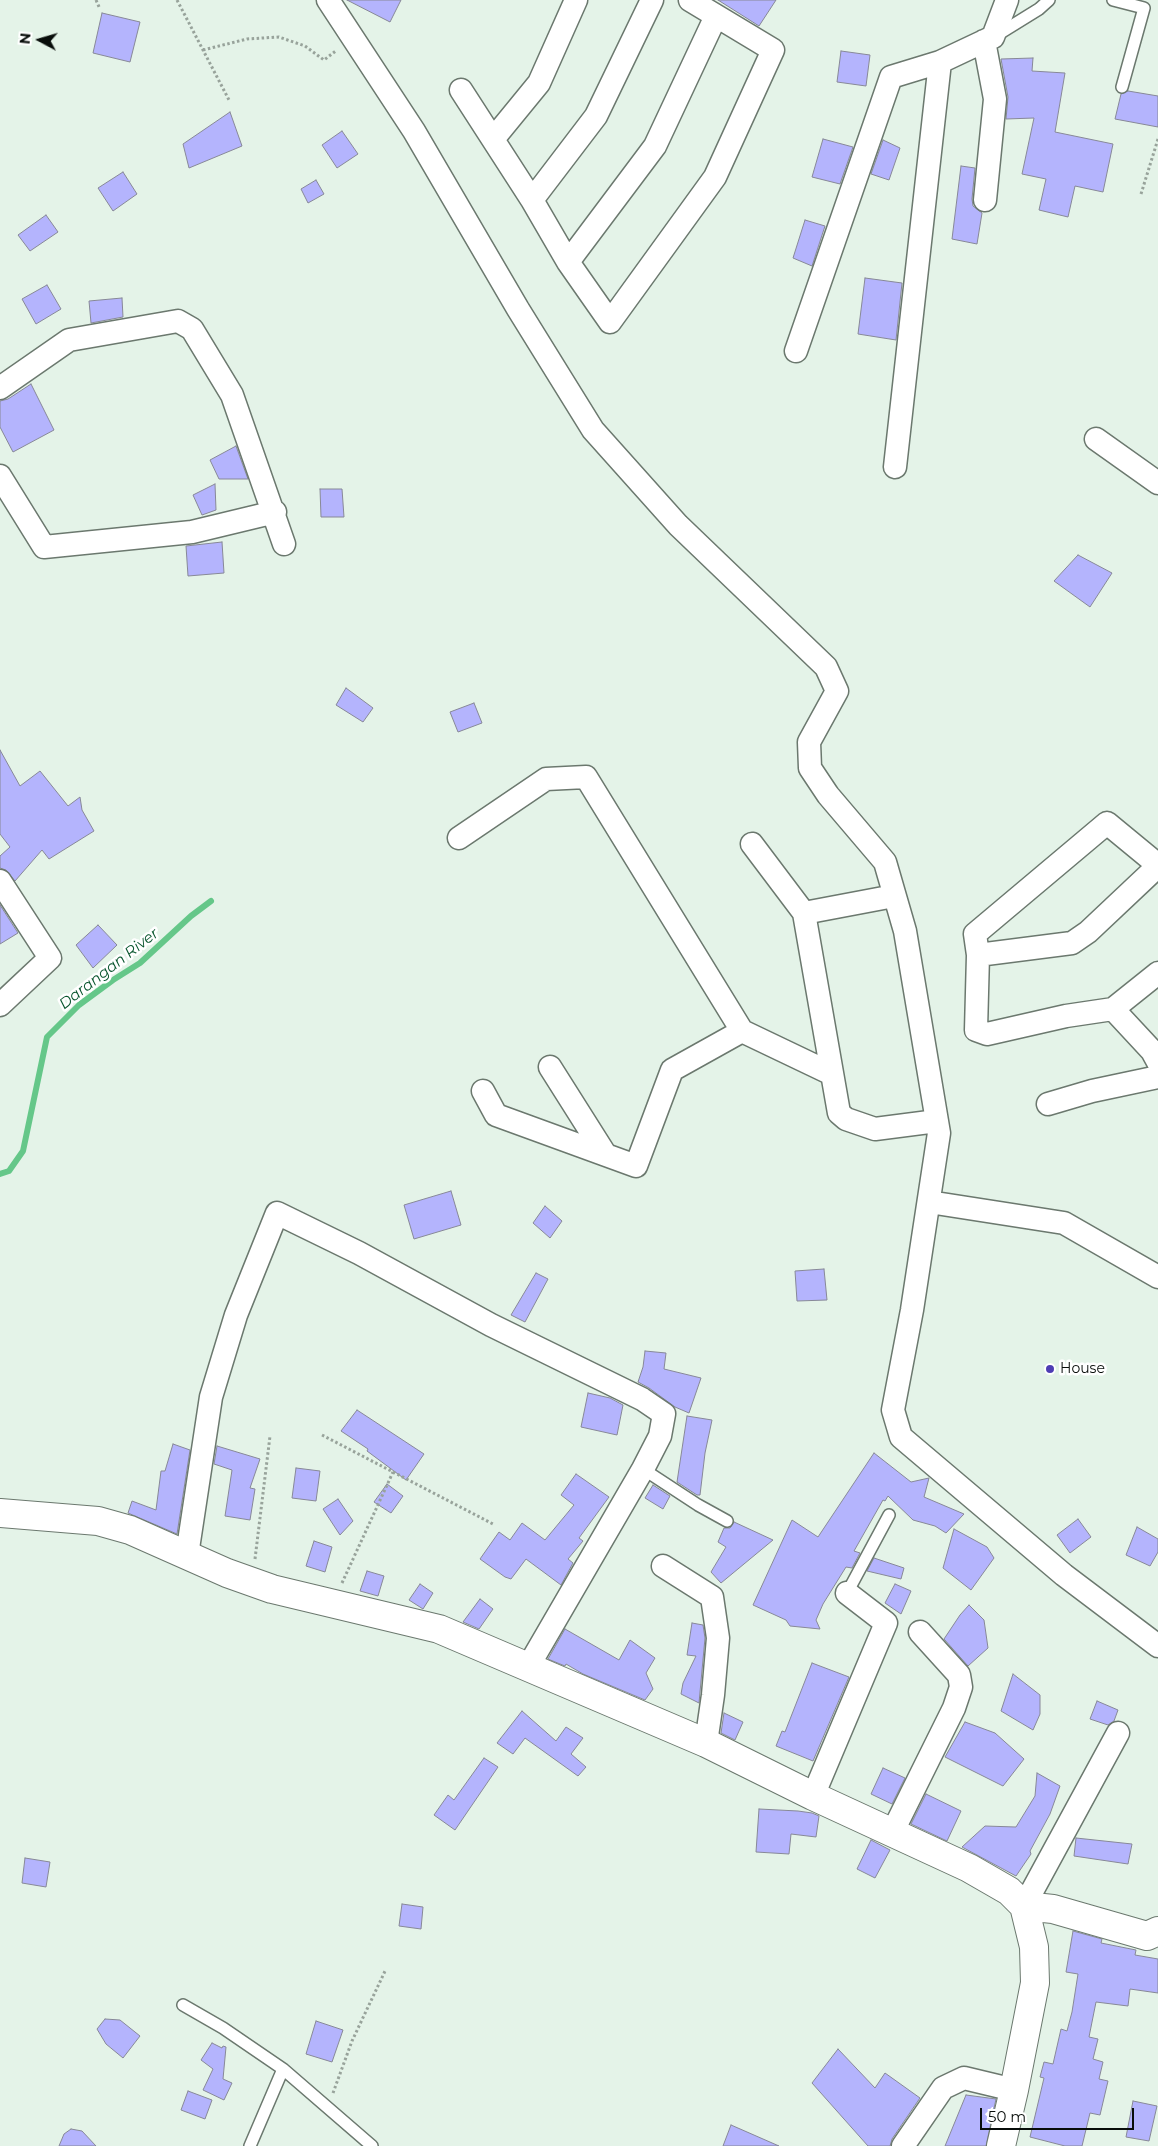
<!DOCTYPE html>
<html>
<head>
<meta charset="utf-8">
<style>
  body { margin:0 }
  #map { position:relative; width:1158px; height:2146px; overflow:hidden; background:#e4f3e8; font-family:Montserrat,sans-serif }
  canvas { display:block }
  .north { position:absolute; left:15px; top:15px; width:50px; height:50px; -webkit-text-stroke:4px #fff; paint-order:stroke; rotate:276deg; font-size:14px; font-weight:700; line-height:20px; text-align:center; color:#080d0a }
  .north::after { content:''; display:block; margin:auto; width:18px; height:22px; background:#080d0a; clip-path:polygon(50% 0,100% 100%,50% 72%,0 100%) }
  .scale { position:absolute; left:980px; top:2108px; width:154px; height:22px; box-sizing:border-box; border:2px solid #080d0a; border-top:0; padding-left:6px; font-size:15px; line-height:18px; white-space:nowrap; color:#080d0a; -webkit-text-stroke:4px #fff; paint-order:stroke }
</style>
</head>
<body>
<div id="map">
<canvas width="1158" height="2146"></canvas>
<div class="north">N</div>
<div class="scale">50 m</div>
</div>
<script>
const ctx = document.querySelector('canvas').getContext('2d');
ctx.lineJoin = 'round';
function poly(rows) {
  const path = new Path2D();
  for (const r of rows) {
    path.moveTo(r[0], r[1]);
    for (let i = 2; i < r.length; i += 2) path.lineTo(r[i], r[i + 1]);
  }
  return path;
}
function trace(path, color, width, dash) {
  ctx.strokeStyle = color;
  ctx.lineWidth = width;
  ctx.lineCap = dash ? 'butt' : 'round';
  ctx.setLineDash(dash || []);
  ctx.stroke(path);
}
function fill(path, color) {
  ctx.fillStyle = color;
  ctx.fill(path, 'evenodd');
}
function label(font, color, halo, rows, align = 'center') {
  ctx.font = font + ' Montserrat,sans-serif';
  ctx.lineWidth = 5;
  ctx.setLineDash([]);
  ctx.textBaseline = 'middle';
  ctx.strokeStyle = halo;
  ctx.fillStyle = color;
  for (const [text, x, y, turn = 0] of rows) {
    ctx.save();
    ctx.translate(x, y);
    ctx.rotate((+turn || 0) * Math.PI / 180);
    ctx.textAlign = isNaN(turn) ? turn : align;
    if (halo) ctx.strokeText(text, 0, 0);
    ctx.fillText(text, 0, 0);
    ctx.restore();
  }
}
trace(poly([
  [0,1174,9,1171,23,1151,47,1037,79,1005,113,980,140,963,191,916,211,901]
]), '#65c789', 6);
const building = poly([
  [347,0,401,0,390,22,347,0],
  [718,0,776,0,759,26,718,0],
  [102,13,140,22,130,62,93,53,102,13],
  [841,51,870,55,866,86,837,82,841,51],
  [1033,58,1032,71,1065,73,1055,132,1113,144,1103,192,1075,186,1068,217,1039,210,1046,179,1022,174,1034,118,1006,119,1008,97,1001,59,1033,58],
  [1128,91,1158,96,1158,127,1115,119,1121,94,1128,91],
  [230,112,242,146,189,168,183,144,230,112],
  [342,131,358,154,337,168,322,145,342,131],
  [823,139,853,147,840,184,812,177,823,139],
  [883,140,900,148,889,180,871,174,883,140],
  [961,166,975,168,972,199,973,206,982,213,977,244,952,239,961,166],
  [123,172,137,194,113,211,98,188,123,172],
  [316,180,324,194,308,203,301,189,316,180],
  [46,215,58,232,30,251,18,235,46,215],
  [805,220,825,226,812,266,793,258,805,220],
  [865,278,902,283,896,340,858,334,865,278],
  [47,285,61,309,36,324,22,299,47,285],
  [122,298,123,317,91,323,89,301,122,298],
  [31,384,54,430,13,452,0,427,0,401,8,399,31,384],
  [236,446,248,479,219,479,210,460,236,446],
  [215,484,216,510,202,515,193,495,215,484],
  [320,489,342,489,344,517,321,517,320,489],
  [222,542,224,573,188,576,186,546,222,542],
  [1078,555,1112,573,1090,607,1054,581,1078,555],
  [346,688,373,708,363,722,336,705,346,688],
  [474,703,482,723,458,732,450,712,474,703],
  [0,750,20,786,40,771,68,806,80,797,82,810,94,831,49,859,42,850,15,881,6,870,0,868,0,856,10,847,0,834,0,750],
  [0,905,18,933,0,944,0,905],
  [98,925,117,945,93,968,76,945,98,925],
  [451,1191,461,1225,414,1239,404,1205,451,1191],
  [545,1206,562,1221,550,1238,533,1223,545,1206],
  [824,1269,827,1300,797,1301,795,1271,824,1269],
  [536,1273,548,1279,525,1322,511,1315,536,1273],
  [645,1351,666,1353,664,1369,701,1378,689,1413,675,1407,649,1388,638,1382,643,1367,645,1351],
  [588,1393,610,1398,623,1405,617,1435,581,1427,588,1393],
  [357,1410,424,1454,406,1480,367,1451,368,1449,341,1431,357,1410],
  [687,1416,712,1420,705,1453,700,1495,697,1495,677,1482,687,1416],
  [173,1444,190,1450,177,1534,128,1513,132,1501,156,1510,161,1471,165,1471,173,1444],
  [217,1446,260,1459,250,1488,255,1489,250,1520,225,1516,232,1470,214,1464,217,1446],
  [874,1453,911,1482,929,1478,924,1497,964,1514,946,1533,935,1526,913,1520,888,1496,885,1501,883,1500,854,1551,860,1553,852,1568,846,1567,823,1604,816,1620,820,1629,790,1626,786,1620,753,1605,792,1520,818,1537,874,1453],
  [296,1468,320,1471,316,1501,292,1498,296,1468],
  [576,1474,609,1497,579,1538,583,1541,568,1559,573,1563,561,1585,526,1559,511,1579,505,1577,480,1559,499,1532,510,1540,522,1523,545,1540,574,1505,561,1495,576,1474],
  [387,1484,403,1496,391,1513,374,1502,387,1484],
  [653,1485,670,1496,663,1509,645,1498,653,1485],
  [338,1499,353,1521,340,1535,323,1509,338,1499],
  [1078,1519,1091,1537,1070,1553,1057,1535,1078,1519],
  [734,1522,773,1540,721,1583,711,1572,726,1547,718,1542,724,1528,730,1528,734,1522],
  [1137,1527,1158,1539,1158,1552,1150,1566,1126,1555,1137,1527],
  [954,1529,987,1547,994,1558,971,1590,943,1568,954,1529],
  [314,1541,332,1547,325,1572,306,1566,314,1541],
  [874,1558,904,1568,901,1579,867,1571,874,1558],
  [367,1571,384,1576,378,1596,360,1591,367,1571],
  [420,1584,433,1593,423,1609,409,1600,420,1584],
  [895,1584,911,1591,901,1614,885,1603,895,1584],
  [480,1599,493,1609,479,1629,463,1622,480,1599],
  [969,1605,984,1620,988,1648,968,1666,944,1639,960,1615,969,1605],
  [692,1623,703,1625,705,1638,699,1703,681,1694,683,1683,696,1656,687,1655,692,1623],
  [565,1629,619,1660,630,1640,655,1658,646,1673,653,1689,645,1700,583,1674,566,1664,565,1666,548,1659,565,1629],
  [812,1663,849,1677,813,1761,776,1746,782,1731,785,1732,812,1663],
  [1013,1674,1040,1695,1040,1714,1033,1730,1001,1711,1013,1674],
  [1097,1701,1118,1710,1114,1721,1108,1725,1090,1719,1097,1701],
  [522,1711,556,1741,566,1727,583,1738,571,1754,586,1767,578,1776,525,1738,513,1754,497,1743,522,1711],
  [724,1713,743,1722,735,1740,721,1733,724,1713],
  [965,1722,995,1733,1024,1759,1003,1786,945,1757,965,1722],
  [484,1758,498,1767,455,1830,434,1815,448,1795,454,1800,484,1758],
  [883,1768,905,1778,892,1804,871,1794,883,1768],
  [1037,1773,1060,1786,1050,1814,1030,1851,1031,1854,1016,1876,962,1847,985,1826,1016,1827,1035,1796,1037,1773],
  [926,1794,961,1811,947,1841,911,1824,926,1794],
  [759,1809,798,1811,812,1813,819,1816,816,1837,791,1834,789,1854,756,1852,759,1809],
  [1076,1838,1132,1844,1128,1864,1074,1856,1076,1838],
  [871,1840,890,1850,875,1878,857,1869,871,1840],
  [25,1858,50,1862,46,1887,22,1883,25,1858],
  [402,1904,423,1907,421,1929,399,1926,402,1904],
  [1073,1931,1102,1939,1101,1943,1136,1950,1135,1955,1158,1959,1158,1993,1130,1989,1128,2006,1096,2002,1089,2037,1098,2039,1093,2059,1103,2062,1099,2079,1108,2081,1100,2115,1090,2113,1082,2146,1065,2146,1030,2137,1044,2078,1040,2077,1044,2062,1053,2064,1061,2029,1067,2031,1072,2012,1078,1974,1066,1972,1073,1931],
  [105,2019,120,2020,140,2036,123,2058,106,2044,97,2029,105,2019],
  [316,2021,343,2030,332,2062,306,2054,316,2021],
  [212,2043,222,2048,223,2046,226,2047,223,2079,232,2083,224,2100,203,2090,213,2069,201,2060,212,2043],
  [838,2049,875,2088,885,2073,920,2098,892,2139,890,2146,868,2146,812,2083,838,2049],
  [188,2091,212,2100,205,2119,181,2110,188,2091],
  [966,2095,996,2099,986,2146,945,2146,966,2095],
  [1133,2101,1157,2106,1149,2141,1126,2137,1133,2101],
  [731,2125,779,2146,723,2146,731,2125],
  [71,2129,82,2131,96,2146,59,2146,64,2134,71,2129]
]);
fill(building, '#b4b4fd');
trace(building, '#878897', 1);
const service = poly([
  [1113,0,1144,8,1122,87],
  [997,35,1039,9,1049,0],
  [643,1469,698,1505,727,1521],
  [847,1593,889,1515],
  [183,2005,223,2028,283,2069,372,2146],
  [250,2146,283,2069]
]);
const minor = poly([
  [328,0,414,131,518,309,593,430,678,525,826,667,837,691,809,742,810,768,828,795,885,862,905,931,939,1133,912,1310,893,1410,901,1437,1064,1575,1158,1646],
  [984,41,995,99,985,200],
  [461,90,532,200,568,262,610,322,715,177,773,50,690,0],
  [494,138,539,83,576,0],
  [532,200,596,116,652,0],
  [568,262,655,146,716,16],
  [796,351,891,77,940,62,993,37,1007,0],
  [0,388,69,340,178,321,192,329,232,395,284,544],
  [1096,439,1158,483],
  [895,467,940,62],
  [0,476,44,547,192,532,275,512],
  [459,838,546,779,586,777,742,1031,832,1074],
  [752,844,804,913,839,1113,846,1119,875,1129,937,1121],
  [1158,865,1107,823,975,934,978,955,976,1030,987,1034,1066,1016,1113,1009,1158,973],
  [0,881,50,958,0,1005],
  [804,913,894,896],
  [978,955,1072,943,1088,932,1158,866],
  [1113,1009,1152,1051,1158,1062],
  [550,1067,605,1154],
  [483,1091,496,1115,636,1166,672,1070,742,1031],
  [1048,1104,1092,1091,1158,1077],
  [929,1202,1064,1223,1158,1277],
  [187,1555,211,1397,236,1315,277,1213,359,1253,491,1325,642,1399,664,1414,660,1436,643,1469,528,1667],
  [663,1566,712,1597,718,1638,713,1695,706,1743],
  [813,1796,886,1623,847,1593],
  [892,1833,954,1708,961,1687,959,1675,920,1632],
  [1024,1906,1118,1733],
  [903,2146,943,2088,964,2078,1014,2090]
]);
const tertiary = poly([
  [0,1513,98,1521,130,1530,227,1573,272,1589,439,1629,706,1743,813,1796,969,1868,1009,1891,1024,1906],
  [1024,1906,1053,1909,1147,1936,1158,1931],
  [1001,2146,1014,2090,1035,1983,1034,1947,1024,1906]
]);
trace(service, '#6b786e', 14);
trace(minor, '#6b786e', 25);
trace(tertiary, '#6b786e', 30);
trace(poly([
  [96,0,100,9],
  [177,0,229,100],
  [203,50,247,39,279,37,305,46,324,60,337,50],
  [1141,194,1158,139],
  [322,1435,493,1524],
  [255,1559,270,1436],
  [342,1583,393,1472],
  [333,2093,352,2041,386,1969]
]), '#98a39b', 3, [2.5, 2.5]);
trace(service, '#fff', 11);
trace(minor, '#fff', 22);
trace(tertiary, '#fff', 28);
for (const [x, y, r, color] of [
  [1050,1369,5,"#4e3cb4"]
]) {
  const dot = new Path2D();
  dot.arc(x, y, r, 0, 2 * Math.PI);
  ctx.fillStyle = color;
  ctx.fill(dot);
  trace(dot, '#fff', 2);
}
label('14px', '#080d0a', '#fff', [
  ["House",1060,1369]
], 'left');
label('italic 15px', '#09562e', '#fff', [
  ["Darangan River",109,969,-38]
]);
</script>
</body>
</html>
